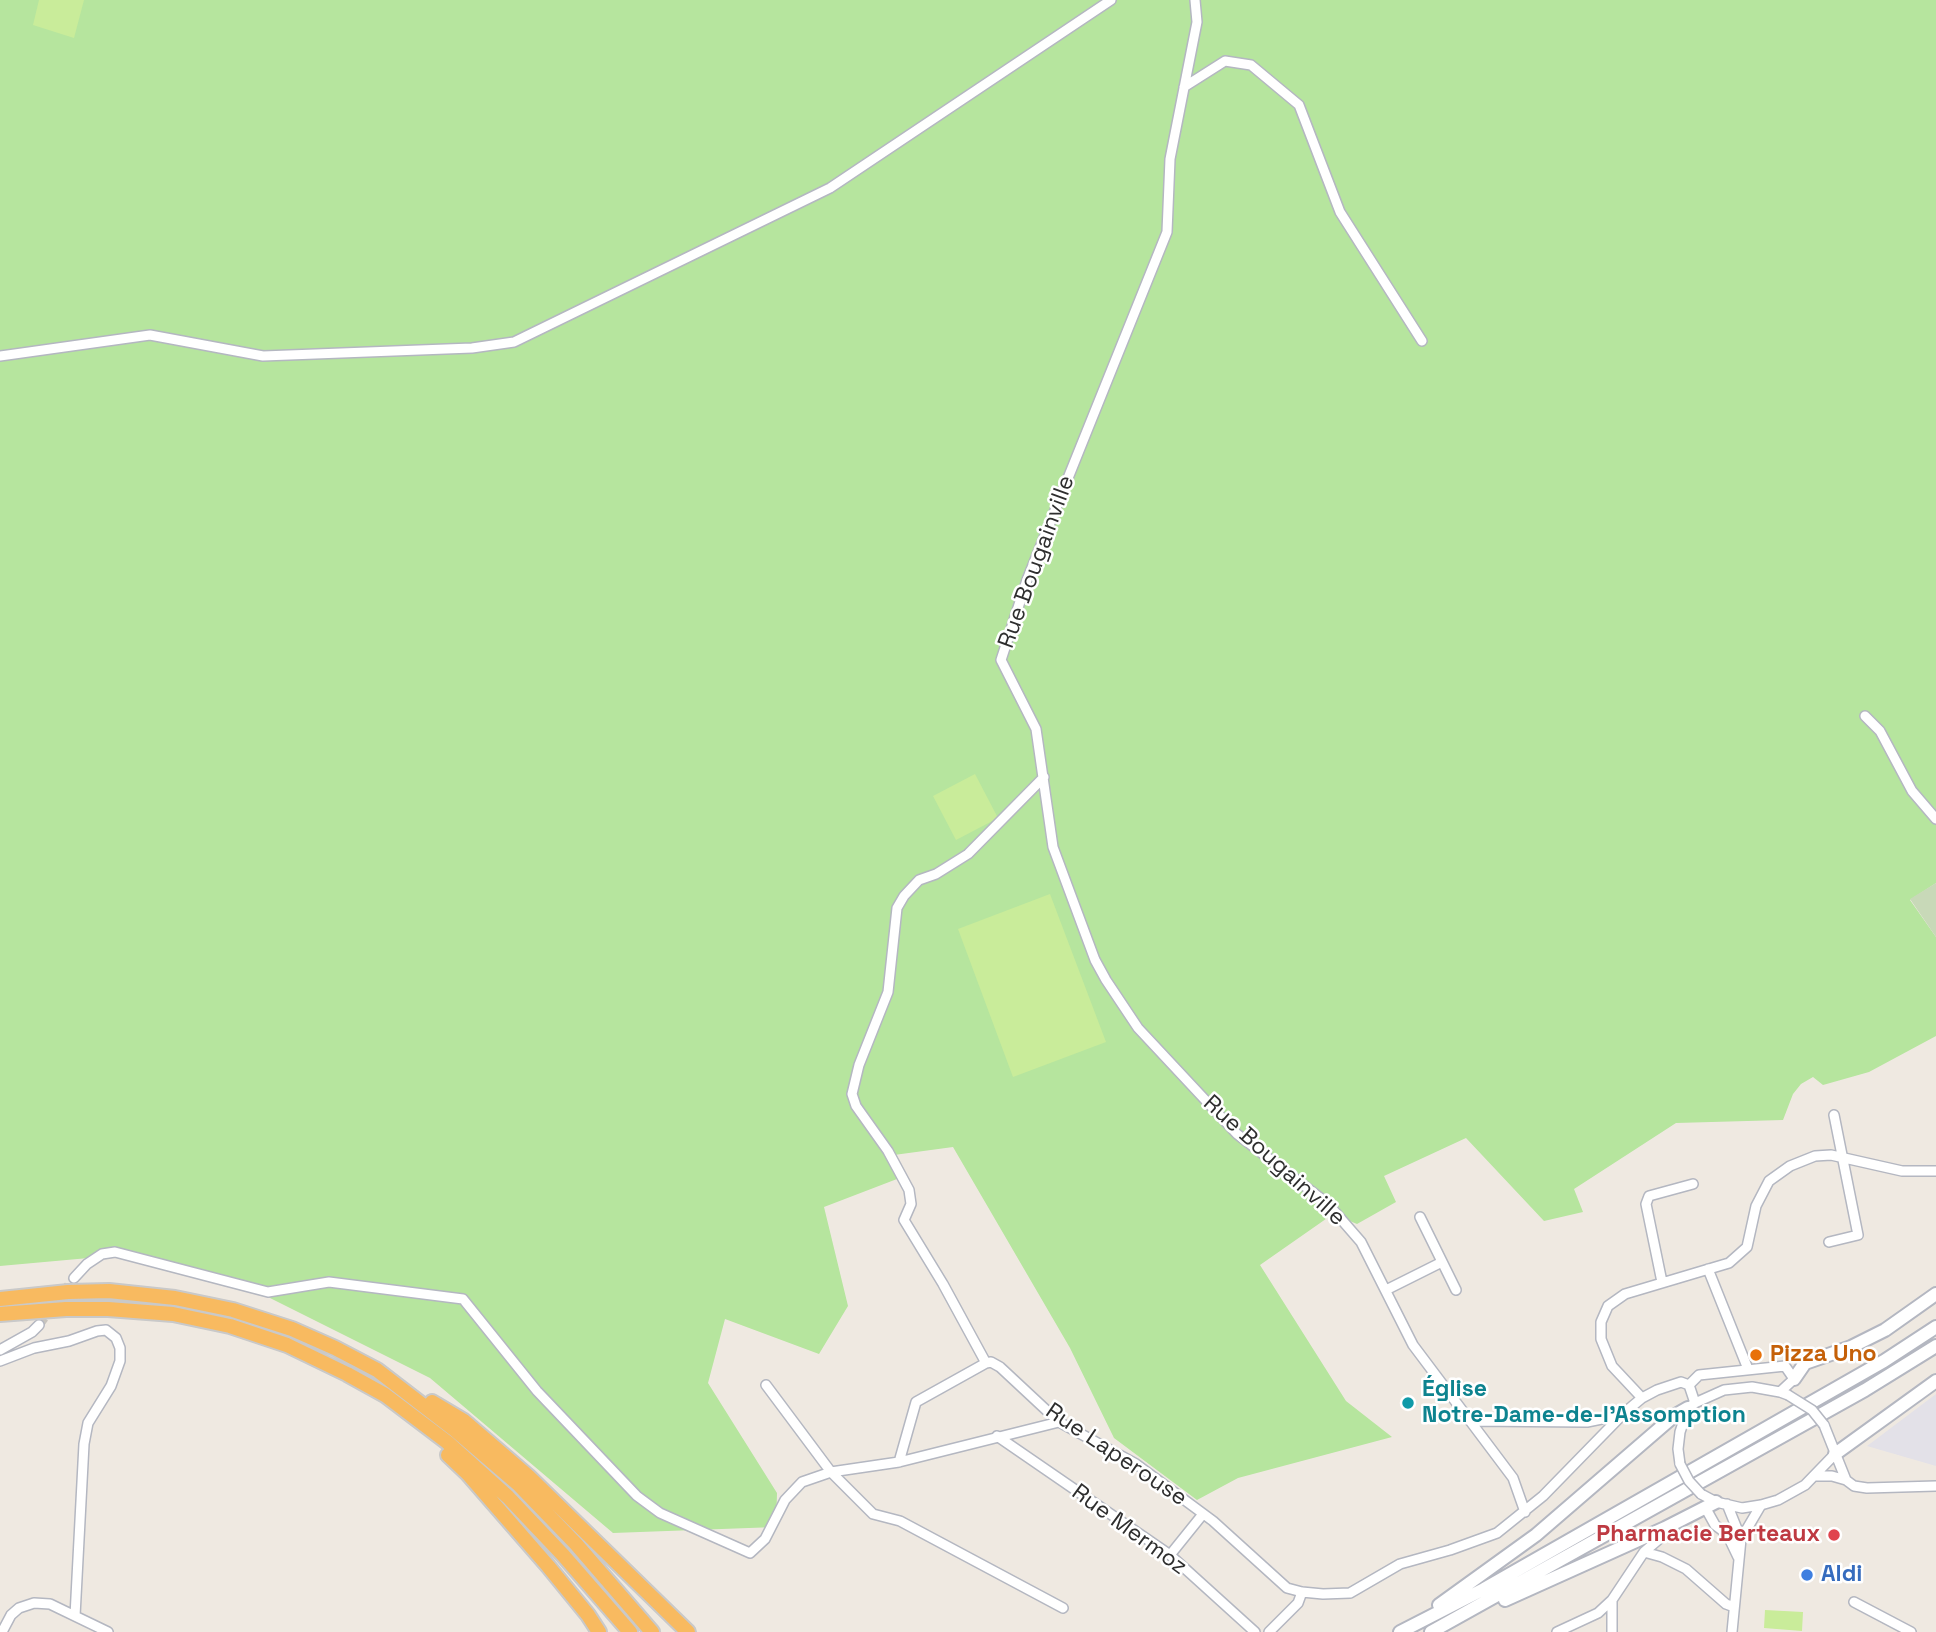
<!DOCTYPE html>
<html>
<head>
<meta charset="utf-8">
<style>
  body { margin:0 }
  canvas { display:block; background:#efe9e1 }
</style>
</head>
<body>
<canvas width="1936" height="1632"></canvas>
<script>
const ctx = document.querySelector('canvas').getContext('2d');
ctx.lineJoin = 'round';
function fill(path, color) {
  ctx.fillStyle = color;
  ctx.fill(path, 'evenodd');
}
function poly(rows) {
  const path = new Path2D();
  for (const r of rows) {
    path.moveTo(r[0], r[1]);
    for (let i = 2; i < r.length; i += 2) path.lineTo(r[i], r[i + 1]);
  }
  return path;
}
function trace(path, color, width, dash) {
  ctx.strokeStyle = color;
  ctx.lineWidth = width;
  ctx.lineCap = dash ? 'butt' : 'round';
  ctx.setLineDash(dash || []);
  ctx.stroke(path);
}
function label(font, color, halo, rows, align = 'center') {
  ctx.font = font + ' "Space Grotesk",sans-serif';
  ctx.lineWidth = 5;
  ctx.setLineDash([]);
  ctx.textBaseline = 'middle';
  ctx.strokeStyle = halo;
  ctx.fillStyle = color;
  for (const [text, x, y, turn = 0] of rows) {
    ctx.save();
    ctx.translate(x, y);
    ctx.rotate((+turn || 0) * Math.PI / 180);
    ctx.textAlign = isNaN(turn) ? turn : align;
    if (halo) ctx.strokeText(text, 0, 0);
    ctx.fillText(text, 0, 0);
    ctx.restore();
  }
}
fill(poly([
  [1936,1394,1936,1466,1867,1446]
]), '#e3e1e8');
fill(poly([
  [0,0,1936,0,1936,883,1910,900,1936,937,1936,1036,1869,1072,1823,1085,1813,1077,1801,1084,1793,1094,1783,1120,1676,1123,1574,1189,1583,1212,1544,1221,1466,1138,1384,1176,1396,1202,1357,1224,1333,1214,1260,1265,1346,1401,1392,1437,1238,1478,1197,1500,1114,1438,1070,1348,953,1147,894,1155,897,1179,824,1207,848,1306,819,1354,725,1319,708,1383,777,1493,776,1527,613,1533,430,1378,252,1289,122,1255,0,1266]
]), '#b6e59e');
fill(poly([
  [1936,883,1936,937,1910,899]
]), '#c8d9b8');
fill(poly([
  [39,0,84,0,74,38,33,25],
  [975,774,998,818,956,840,933,796],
  [1050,894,1106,1042,1013,1077,958,929],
  [1765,1610,1803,1612,1802,1631,1764,1628]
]), '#c9ec9a');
trace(poly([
  [39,1325,74,1278]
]), '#c8c4bd', 9, [9, 4.5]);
const minor = poly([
  [1195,0,1197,22,1170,159,1167,232,1027,580,1001,660,1036,729,1053,847,1095,960,1106,980,1138,1028,1237,1134,1328,1204,1361,1242,1413,1345,1513,1478,1525,1512],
  [1184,87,1225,61,1251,65,1299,105,1340,212,1422,341],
  [0,356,150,335,263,356,472,348,514,342,830,188,1111,0],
  [1865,716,1880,731,1912,791,1936,819],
  [1044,777,968,854,936,874,919,880,904,896,897,908,888,992,859,1065,852,1094,856,1106,888,1151,909,1190,911,1204,904,1220,943,1284,986,1363,991,1362,1000,1367,1059,1422,1136,1464,1213,1521,1287,1588,1302,1592,1323,1594,1350,1593,1400,1564,1450,1550,1497,1533,1543,1496,1624,1413,1642,1398,1657,1390,1681,1382,1689,1385,1695,1403],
  [1420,1217,1456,1290],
  [1829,1242,1858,1235,1834,1115],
  [1708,1269,1748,1369],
  [74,1278,87,1264,102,1254,115,1252,268,1292,329,1282,463,1299,537,1391,637,1496,660,1513,750,1553,765,1539,785,1500,802,1482,831,1472,899,1462,1059,1422],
  [1662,1282,1646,1204,1649,1196,1693,1184],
  [1386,1290,1442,1262],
  [0,1350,32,1332,39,1325],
  [0,1361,34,1348,69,1341,97,1331,106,1330,116,1338,120,1348,120,1361,111,1386,88,1423,84,1444,75,1616],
  [766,1385,831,1472,873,1514,900,1521,1063,1608],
  [1689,1385,1699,1375,1785,1366,1794,1379,1780,1392],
  [1642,1398,1612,1366,1601,1339,1601,1322,1608,1306,1625,1294,1729,1263,1747,1247,1756,1206,1769,1181,1790,1166,1815,1156,1831,1155,1902,1171,1936,1171],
  [1470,1421,1587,1422,1621,1415],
  [1824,1425,1846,1480],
  [997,1436,1170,1555,1255,1632],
  [899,1462,916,1402,986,1363],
  [1680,1464,1678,1449,1680,1432,1688,1408,1695,1403,1724,1390,1752,1387,1780,1392,1788,1395],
  [1815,1476,1832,1476,1846,1480,1854,1486,1867,1488,1936,1486],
  [1701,1494,1716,1502,1742,1508,1761,1505,1778,1500,1805,1485,1835,1454],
  [1727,1504,1741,1539,1732,1632],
  [1705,1507,1715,1525,1727,1534,1738,1557],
  [1741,1539,1761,1505],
  [1644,1552,1662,1557,1686,1569,1726,1604,1734,1607],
  [1170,1555,1203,1514],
  [1854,1602,1911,1632],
  [2,1632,11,1615,19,1608,34,1603,50,1604,108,1632],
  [1269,1632,1298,1603,1302,1592],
  [1557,1632,1598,1613,1612,1600,1644,1552,1672,1528],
  [1612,1632,1612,1600]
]);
const secondary = poly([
  [1794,1379,1805,1363,1851,1347,1885,1330,1936,1294],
  [1835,1454,1936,1381],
  [1505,1600,1665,1528,1716,1502],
  [1439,1605,1536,1535,1674,1416,1688,1408],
  [1400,1632,1484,1589,1884,1361,1936,1327],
  [1431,1632,1865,1390,1936,1346]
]);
const trunk = poly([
  [0,1299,68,1292,109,1291,175,1298,233,1310,292,1329,335,1348,377,1370,455,1430,518,1484,576,1544,652,1632],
  [0,1314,66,1309,108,1309,173,1314,230,1326,287,1345,347,1374,385,1395,447,1442,508,1497,563,1555,630,1632],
  [432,1402,464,1421,528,1476,688,1632],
  [448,1455,468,1474,548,1566,588,1615,599,1632]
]);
trace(minor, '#b4b7c1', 12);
trace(secondary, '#b4b7c1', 16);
trace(trunk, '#c9c9c9', 18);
trace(minor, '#fff', 9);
trace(secondary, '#fff', 12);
trace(trunk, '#f8ba60', 14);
const minorBridge = poly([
  [1788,1395,1812,1410,1824,1425],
  [1680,1464,1689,1481,1701,1494]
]);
trace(minorBridge, '#b4b7c1', 12, []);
trace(minorBridge, '#fff', 9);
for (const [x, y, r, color] of [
  [1756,1355,7,"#e8710a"],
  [1408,1403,7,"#0f9aa8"],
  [1834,1535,7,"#e0444e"],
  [1807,1575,7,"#3f7fe0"]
]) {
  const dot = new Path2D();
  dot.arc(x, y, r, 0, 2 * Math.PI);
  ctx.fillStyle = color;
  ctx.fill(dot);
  trace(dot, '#fff', 2.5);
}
label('23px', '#2e2e2e', '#fff', [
  ["Rue Bougainville",1037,562,-70],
  ["Rue Bougainville",1274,1161,42],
  ["Rue Laperouse",1116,1455,34],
  ["Rue Mermoz",1129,1530,36]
]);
label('bold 23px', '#c56008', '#fff', [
  ["Pizza Uno",1770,1355]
], 'left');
label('bold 23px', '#0d838f', '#fff', [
  ["Église",1422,1390],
  ["Notre-Dame-de-l'Assomption",1422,1416]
], 'left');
label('bold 23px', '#be3a42', '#fff', [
  ["Pharmacie Berteaux",1820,1535]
], 'right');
label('bold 23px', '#366cbe', '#fff', [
  ["Aldi",1821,1575]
], 'left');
</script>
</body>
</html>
